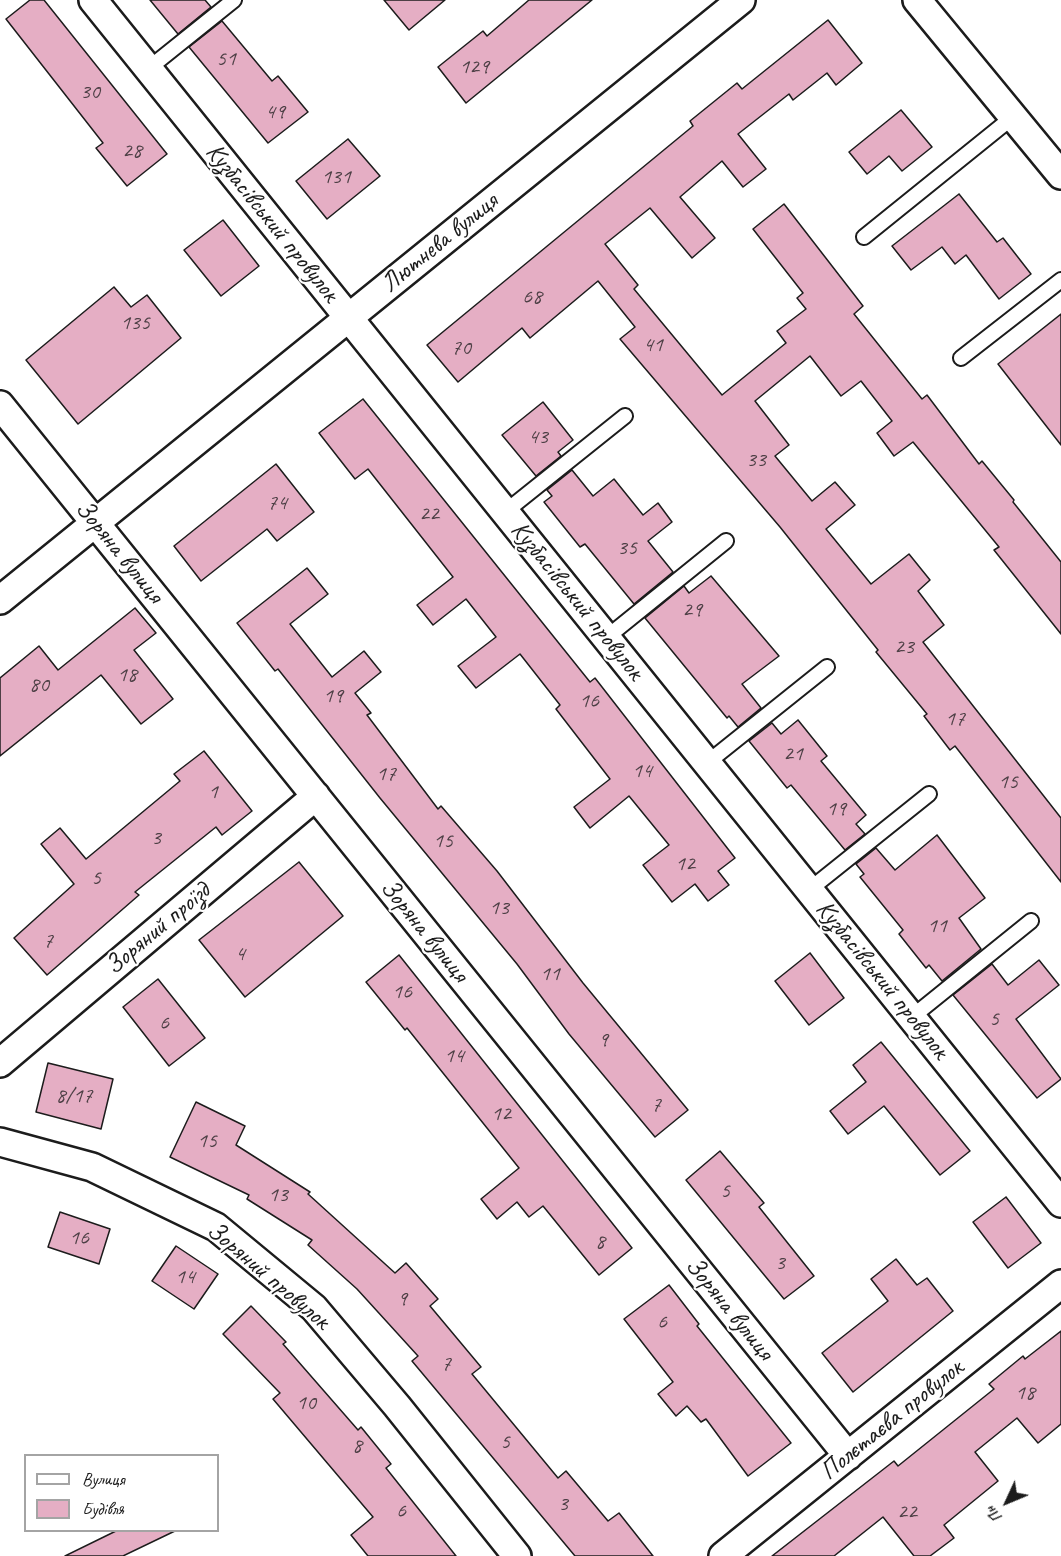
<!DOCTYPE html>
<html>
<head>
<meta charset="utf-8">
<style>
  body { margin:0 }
  #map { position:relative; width:1061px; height:1556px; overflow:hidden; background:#fff; font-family:Caveat,sans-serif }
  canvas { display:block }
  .legend { position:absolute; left:24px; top:1454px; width:195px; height:78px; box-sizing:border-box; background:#fff; border:2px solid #a4a4a4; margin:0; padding:8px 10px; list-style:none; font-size:18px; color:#1c1c1c }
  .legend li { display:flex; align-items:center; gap:12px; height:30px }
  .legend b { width:30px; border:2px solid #a4a4a4 }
  .north { position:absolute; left:977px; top:1472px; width:60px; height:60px; -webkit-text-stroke:4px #fff; paint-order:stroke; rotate:226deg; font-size:16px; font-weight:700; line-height:24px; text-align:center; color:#1c1c1c }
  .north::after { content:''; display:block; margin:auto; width:21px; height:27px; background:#1c1c1c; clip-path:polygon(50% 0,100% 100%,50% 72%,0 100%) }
</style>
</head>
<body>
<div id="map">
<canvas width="1061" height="1556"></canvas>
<ul class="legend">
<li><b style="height:8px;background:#fff"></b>Вулиця</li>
<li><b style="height:16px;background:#e5aec4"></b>Будівля</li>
</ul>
<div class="north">Пн</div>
</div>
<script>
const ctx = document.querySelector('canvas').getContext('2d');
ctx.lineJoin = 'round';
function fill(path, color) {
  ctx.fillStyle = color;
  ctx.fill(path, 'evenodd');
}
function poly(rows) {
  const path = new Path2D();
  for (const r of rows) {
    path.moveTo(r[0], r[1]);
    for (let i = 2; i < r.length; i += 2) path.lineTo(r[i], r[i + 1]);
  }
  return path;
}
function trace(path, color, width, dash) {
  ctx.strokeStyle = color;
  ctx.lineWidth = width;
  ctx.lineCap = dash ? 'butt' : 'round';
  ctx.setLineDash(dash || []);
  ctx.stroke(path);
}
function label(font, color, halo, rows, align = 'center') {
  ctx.font = font + ' Caveat,sans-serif';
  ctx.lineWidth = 4.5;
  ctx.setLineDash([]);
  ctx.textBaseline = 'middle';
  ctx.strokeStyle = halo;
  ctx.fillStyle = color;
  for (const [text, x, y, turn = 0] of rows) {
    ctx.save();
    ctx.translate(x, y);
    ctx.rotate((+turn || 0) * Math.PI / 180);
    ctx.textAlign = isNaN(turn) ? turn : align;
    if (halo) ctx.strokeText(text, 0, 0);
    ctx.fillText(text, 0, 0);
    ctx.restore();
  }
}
const building = poly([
  [30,0,44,0,167,154,127,186,96,148,103,143,6,19,30,0],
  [150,0,205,0,211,7,178,34,150,0],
  [384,0,445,0,409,30,384,0],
  [529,0,592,0,466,103,438,67,483,31,487,36,529,0],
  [828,20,862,63,836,85,827,73,793,100,789,94,738,134,766,169,743,187,722,161,680,197,715,238,692,258,650,208,605,244,638,285,634,289,722,395,786,343,777,331,806,309,797,298,803,293,753,229,784,204,863,306,854,314,922,399,927,395,979,464,982,461,1014,500,1013,502,1061,562,1061,634,994,550,999,547,913,442,894,456,877,433,892,421,861,381,841,396,810,356,755,401,789,445,775,456,812,501,835,482,855,505,826,529,871,584,909,554,930,580,918,591,944,625,923,642,1061,818,1061,882,955,746,950,750,924,716,927,714,876,652,878,650,780,527,620,339,635,327,598,281,530,338,522,328,458,382,427,345,693,126,690,121,737,83,742,89,828,20],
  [222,21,272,81,278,76,308,112,268,143,189,47,222,21],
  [901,110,932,147,902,171,889,156,867,174,849,152,901,110],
  [348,139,380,176,327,219,296,181,348,139],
  [959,194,997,242,1003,238,1031,274,999,299,966,255,955,264,942,247,911,270,892,246,959,194],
  [223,220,259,266,221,296,184,250,223,220],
  [114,287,131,307,147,295,181,338,78,424,26,360,114,287],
  [1061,314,1061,445,998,364,1061,314],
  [363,399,590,682,595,678,735,858,718,871,729,885,708,901,695,884,672,902,643,865,669,845,629,796,590,828,574,807,610,779,556,709,560,705,520,654,476,688,458,666,496,637,466,599,433,625,417,605,453,577,368,469,355,479,319,433,363,399],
  [543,402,573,440,558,452,561,456,536,476,502,435,543,402],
  [276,464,314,512,277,541,267,529,201,581,174,546,276,464],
  [572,470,593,496,614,479,643,515,658,503,672,522,648,541,673,572,634,604,585,544,580,547,544,502,552,496,547,490,572,470],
  [307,568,328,594,290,624,332,677,364,651,381,672,355,693,371,713,367,715,438,809,441,806,497,871,583,983,688,1110,655,1137,569,1034,517,964,380,798,278,669,275,671,237,623,307,568],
  [711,576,779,656,742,684,761,708,738,727,729,716,727,718,645,618,684,586,689,593,711,576],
  [135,608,156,633,134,650,173,699,141,724,101,675,0,756,0,678,39,646,58,670,135,608],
  [798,720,827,756,821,761,866,815,856,824,865,834,845,850,791,785,787,788,749,741,772,723,781,734,798,720],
  [204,751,252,811,222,835,216,827,135,892,139,895,47,975,14,938,74,884,41,844,60,828,86,859,180,781,174,774,204,751],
  [937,835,985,898,959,918,981,949,942,981,929,965,926,968,899,934,903,930,860,877,864,874,856,864,876,848,895,870,937,835],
  [299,862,343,916,245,997,199,940,299,862],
  [810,953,844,998,809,1025,775,981,810,953],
  [399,955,632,1248,599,1275,543,1206,529,1217,517,1202,497,1219,481,1199,519,1168,407,1028,405,1030,366,982,399,955],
  [1039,960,1059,985,1016,1019,1061,1079,1037,1098,953,995,992,964,1008,985,1039,960],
  [158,979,205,1038,169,1066,123,1007,158,979],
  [881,1042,970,1151,940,1175,884,1106,848,1134,830,1111,866,1082,853,1065,881,1042],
  [48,1063,113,1079,101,1129,36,1112,48,1063],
  [196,1102,245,1126,236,1145,310,1192,308,1194,395,1273,406,1263,438,1299,430,1306,481,1367,472,1374,558,1478,566,1471,608,1521,619,1513,653,1556,575,1556,412,1361,418,1356,357,1289,308,1245,312,1240,247,1199,249,1195,170,1157,196,1102],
  [720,1151,764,1203,759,1207,814,1276,784,1299,686,1180,720,1151],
  [1006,1197,1041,1243,1008,1268,973,1222,1006,1197],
  [60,1212,110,1229,99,1264,48,1247,60,1212],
  [176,1246,218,1274,194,1309,152,1281,176,1246],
  [896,1259,917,1285,927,1278,953,1311,853,1392,822,1353,888,1301,871,1279,896,1259],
  [669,1285,699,1324,697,1326,791,1443,748,1476,706,1419,701,1422,687,1406,676,1416,658,1394,673,1382,624,1319,669,1285],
  [251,1306,286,1342,283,1344,358,1430,361,1427,391,1464,386,1468,456,1556,368,1556,351,1535,373,1517,273,1399,280,1393,223,1334,251,1306],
  [1061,1331,1061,1424,1038,1443,1017,1418,975,1452,998,1481,944,1525,954,1538,930,1556,914,1556,883,1517,834,1556,772,1556,894,1461,898,1466,994,1389,989,1384,1023,1356,1025,1359,1061,1331],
  [118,1530,177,1530,123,1556,65,1556,118,1530]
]);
fill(building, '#e5aec4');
trace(building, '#1c1c1c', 1.5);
const service = poly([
  [148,69,234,0],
  [864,237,1014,116],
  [961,358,1061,280],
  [505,512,625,416],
  [606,638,726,541],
  [707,763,827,667],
  [809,890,929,794],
  [912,1017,1031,921]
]);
const minor = poly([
  [93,0,1061,1203],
  [917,0,1061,175],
  [0,405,848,1456],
  [0,600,741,0],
  [0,1063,316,796],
  [0,1142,92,1167,216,1227,314,1308,397,1406,517,1556],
  [723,1556,1061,1284]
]);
trace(service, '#1c1c1c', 18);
trace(minor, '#1c1c1c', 32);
trace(service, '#fff', 14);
trace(minor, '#fff', 27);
label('22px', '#4e4046', null, [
  ["51",226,59],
  ["129",474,67],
  ["30",90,92],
  ["49",275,112],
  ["28",132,151],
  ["131",336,177],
  ["68",532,297],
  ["135",135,323],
  ["41",653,345],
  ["70",461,348],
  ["43",538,437],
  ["33",756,460],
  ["74",277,503],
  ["22",429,514],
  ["35",627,548],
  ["29",692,610],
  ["23",904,647],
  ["18",127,675],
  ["80",39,685],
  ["19",333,696],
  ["16",589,701],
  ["17",955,719],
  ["21",793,754],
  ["14",642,771],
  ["17",386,774],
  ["15",1008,782],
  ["1",213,792],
  ["19",836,809],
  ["3",156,838],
  ["15",443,841],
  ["12",685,864],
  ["5",96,878],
  ["13",499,908],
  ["11",937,926],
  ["7",48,941],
  ["4",240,954],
  ["11",550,974],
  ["16",402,992],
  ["5",994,1019],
  ["6",164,1023],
  ["9",603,1040],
  ["14",454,1056],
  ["8/17",74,1096],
  ["7",656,1105],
  ["12",501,1114],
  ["15",207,1141],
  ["5",725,1191],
  ["13",278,1195],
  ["16",79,1238],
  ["8",600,1242],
  ["3",780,1263],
  ["14",185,1277],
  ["9",402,1299],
  ["6",662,1322],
  ["7",446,1364],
  ["18",1025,1393],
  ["10",306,1403],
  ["5",505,1442],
  ["8",357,1446],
  ["3",563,1504],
  ["6",401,1511],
  ["22",907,1512]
]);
label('26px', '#1c1c1c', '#fff', [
  ["Кузбасівський провулок",272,223,51],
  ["Лютнева вулиця",440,243,-39],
  ["Зоряна вулиця",119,552,51],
  ["Кузбасівський провулок",577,601,51],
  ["Зоряний проїзд",158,929,-40],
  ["Зоряна вулиця",424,931,51],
  ["Кузбасівський провулок",882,980,51],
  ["Зоряний провулок",268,1276,40],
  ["Зоряна вулиця",729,1309,51],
  ["Полєтаєва провулок",892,1420,-39]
]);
</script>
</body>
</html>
